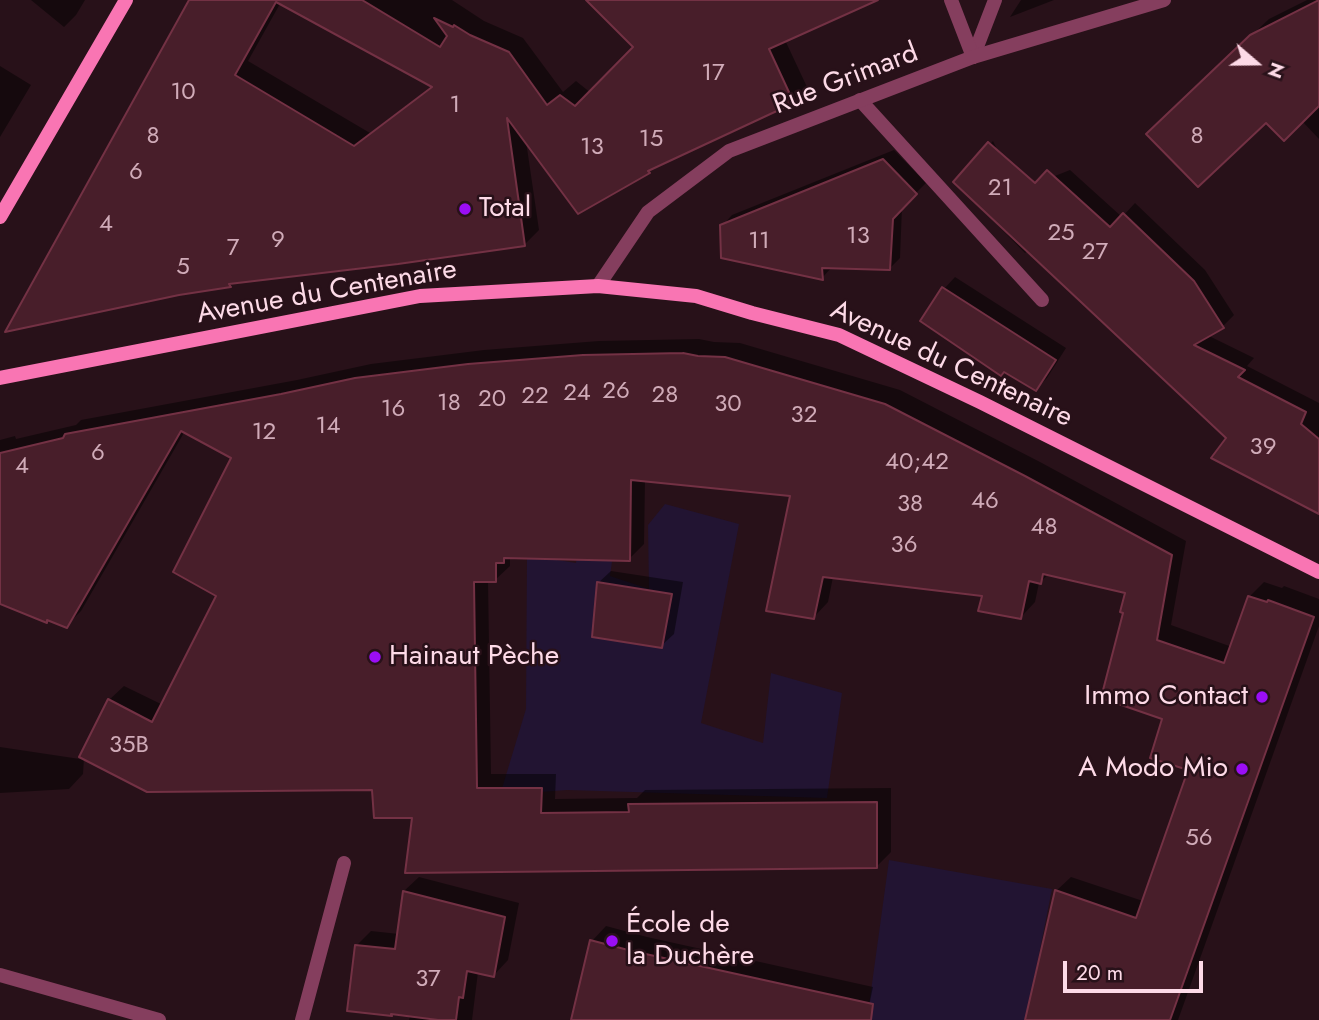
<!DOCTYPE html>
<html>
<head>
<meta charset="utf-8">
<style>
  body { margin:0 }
  #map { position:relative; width:1319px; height:1020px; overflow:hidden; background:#281119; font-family:Jost,sans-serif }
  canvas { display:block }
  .north { position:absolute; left:1221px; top:28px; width:70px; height:70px; -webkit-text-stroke:5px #281119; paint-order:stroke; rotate:110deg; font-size:19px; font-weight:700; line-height:28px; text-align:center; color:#fddae7 }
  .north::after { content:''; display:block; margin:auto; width:24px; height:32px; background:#fddae7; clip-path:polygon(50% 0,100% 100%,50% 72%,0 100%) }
  .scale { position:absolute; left:1063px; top:961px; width:140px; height:32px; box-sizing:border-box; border:4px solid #fddae7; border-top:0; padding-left:9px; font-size:21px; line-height:24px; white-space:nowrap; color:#fddae7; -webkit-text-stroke:5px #281119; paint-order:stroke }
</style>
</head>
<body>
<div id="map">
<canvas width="1319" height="1020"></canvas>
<div class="north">N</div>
<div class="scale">20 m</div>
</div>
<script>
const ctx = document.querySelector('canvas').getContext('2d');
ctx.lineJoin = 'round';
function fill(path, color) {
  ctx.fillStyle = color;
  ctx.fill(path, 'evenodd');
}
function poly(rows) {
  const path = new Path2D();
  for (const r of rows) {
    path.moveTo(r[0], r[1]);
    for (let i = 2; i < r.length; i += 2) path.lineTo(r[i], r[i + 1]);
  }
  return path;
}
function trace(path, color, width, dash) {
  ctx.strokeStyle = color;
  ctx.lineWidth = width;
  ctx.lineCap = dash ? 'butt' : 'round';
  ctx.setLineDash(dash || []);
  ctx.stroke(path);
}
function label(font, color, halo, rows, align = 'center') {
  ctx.font = font + ' Jost,sans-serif';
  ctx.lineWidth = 5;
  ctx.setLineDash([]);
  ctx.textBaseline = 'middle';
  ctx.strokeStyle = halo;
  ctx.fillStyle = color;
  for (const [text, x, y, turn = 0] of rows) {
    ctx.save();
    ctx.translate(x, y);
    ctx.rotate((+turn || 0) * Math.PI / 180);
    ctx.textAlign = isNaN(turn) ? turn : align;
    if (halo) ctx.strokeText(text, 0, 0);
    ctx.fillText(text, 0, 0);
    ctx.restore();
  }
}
fill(poly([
  [665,504,739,524,701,723,763,743,771,673,842,693,827,798,567,790,500,795,526,709,527,555,576,563,580,529,615,540,610,576,649,589,648,525],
  [889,860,1052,889,1026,1020,867,1020]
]), '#221432');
fill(poly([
  [31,0,85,0,76,15,64,27],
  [192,0,452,0,484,21,523,38,563,92,576,81,591,93,635,47,588,0,874,0,785,40,807,87,793,101,654,167,649,172,578,212,526,141,539,230,525,244,234,282,231,286,178,293],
  [281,2,433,85,370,133,248,61],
  [1021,0,1054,0,1010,17],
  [1307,0,1319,0,1319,139,1302,121,1162,120,1269,19],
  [0,66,31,85,0,137],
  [993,141,1017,191,1070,170,1122,217,1135,203,1205,270,1234,315,1223,326,1207,335,1254,358,1247,366,1319,403,1319,511,1228,438,1028,251,1025,253,955,182],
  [894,150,926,183,902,207,900,258,890,268,832,267,822,278,722,226,732,215],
  [955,277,1066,348,1047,378,1036,389,944,289],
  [699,339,714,342,740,343,900,390,1040,462,1186,541,1171,625,1232,647,1249,597,1264,582,1282,588,1284,586,1319,599,1319,626,1178,1020,1027,1020,1056,891,1071,877,1143,901,1190,768,1164,718,1125,611,1127,592,1049,574,1039,583,1035,602,1021,617,984,595,833,577,828,602,814,617,792,494,645,480,644,544,629,559,510,557,510,566,495,580,488,580,491,774,556,774,555,799,637,798,645,790,891,788,891,852,877,866,414,816,374,788,84,758,83,774,69,789,0,793,0,747,80,759,109,700,124,686,163,705,218,595,233,457,185,431,81,611,66,626,48,619,46,621,0,602,0,440,15,436,16,439,76,425,81,420,297,380,371,364,484,350,599,341],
  [611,571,683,582,674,634,661,646,598,583],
  [419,877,519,903,508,960,494,975,478,972,472,1020,409,1020,410,1016,349,1010,357,945,371,931,399,934,404,891],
  [606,926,647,937,873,987,866,1020,573,1020,592,941]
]), '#0007');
const building = poly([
  [189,0,362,0,440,47,447,36,434,18,453,27,454,25,470,35,509,52,547,105,560,95,575,106,633,47,586,0,878,0,769,49,794,103,648,171,650,173,578,214,507,118,525,246,398,264,229,284,231,287,179,295,5,332,189,0],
  [276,2,432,87,354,146,235,75,276,2],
  [1319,0,1319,106,1284,141,1266,123,1198,187,1146,134,1250,35,1319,0],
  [988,142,1035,183,1047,170,1110,227,1123,213,1194,281,1224,328,1194,345,1245,370,1238,377,1306,412,1301,424,1319,439,1319,514,1211,458,1226,438,953,182,988,142],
  [883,159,917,194,893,219,890,270,822,268,823,280,721,258,720,225,883,159],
  [942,287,1056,360,1036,391,1004,372,1001,376,920,321,942,287],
  [683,353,698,356,725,357,885,404,1025,476,1172,555,1157,640,1224,663,1248,596,1267,602,1268,600,1314,617,1170,1020,1025,1020,1055,890,1136,918,1188,770,1150,758,1162,719,1101,698,1123,613,1120,612,1125,593,1043,574,1041,584,1029,581,1021,619,978,611,982,596,823,577,814,619,766,611,790,496,631,480,630,561,504,558,504,563,496,563,496,582,474,582,477,788,542,788,541,813,629,812,628,804,877,802,877,868,405,873,412,818,374,818,372,790,147,792,79,757,108,699,152,722,216,596,173,572,231,458,181,431,67,628,47,620,47,623,0,604,0,453,63,438,65,434,281,394,355,378,468,364,583,355,683,353],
  [597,582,672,594,662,648,592,637,597,582],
  [403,891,505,917,494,977,467,971,463,998,459,997,456,1020,438,1020,391,1014,392,1016,347,1011,355,945,395,949,403,891],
  [590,940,632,951,873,1004,871,1020,571,1020,590,940]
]);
fill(building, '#481e2a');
trace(building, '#733144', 2);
trace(poly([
  [973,57,995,0],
  [860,100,1042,300]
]), '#853e5e', 14);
trace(poly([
  [951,0,973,57],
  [0,975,159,1020],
  [302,1020,344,863]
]), '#853e5e', 14);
trace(poly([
  [598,286,648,212,729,151,973,57,1164,0]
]), '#853e5e', 14);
trace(poly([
  [0,217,126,0],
  [0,378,420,296,598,286,696,296,752,313,839,335,980,402,1319,572]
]), '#f975b3', 14);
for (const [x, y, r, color] of [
  [465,209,7,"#9b0ef5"],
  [375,657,7,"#9b0ef5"],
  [1262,697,7,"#9b0ef5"],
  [1242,769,7,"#9b0ef5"],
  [612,941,7,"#9b0ef5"]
]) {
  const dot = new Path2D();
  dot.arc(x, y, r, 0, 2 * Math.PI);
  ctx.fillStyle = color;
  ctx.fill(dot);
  trace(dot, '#281119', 2.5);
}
label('24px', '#d0abb8', null, [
  ["17",713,74],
  ["10",183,93],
  ["1",455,106],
  ["8",153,137],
  ["8",1197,137],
  ["15",651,140],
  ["13",592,148],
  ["6",136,173],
  ["21",1000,189],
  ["4",106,225],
  ["25",1061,234],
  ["13",858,237],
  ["9",278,241],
  ["11",759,242],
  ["7",233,249],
  ["27",1095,253],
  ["5",183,268],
  ["26",616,392],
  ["24",577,394],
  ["28",665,396],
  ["22",535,397],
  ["20",492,400],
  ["18",449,404],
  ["30",728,405],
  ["16",393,410],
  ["32",804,416],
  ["14",328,427],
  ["12",264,433],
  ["39",1263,448],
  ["6",98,454],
  ["40;42",917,463],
  ["4",22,467],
  ["46",985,502],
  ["38",910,505],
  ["48",1044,528],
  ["36",904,546],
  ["35B",129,746],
  ["56",1199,839],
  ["37",428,980]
]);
label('28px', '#fddae7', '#281119', [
  ["Rue Grimard",846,80,-21],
  ["Avenue du Centenaire",327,293,-10],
  ["Avenue du Centenaire",951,365,25]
]);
label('28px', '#fddae7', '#281119', [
  ["Total",479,209],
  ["Hainaut Pèche",389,657],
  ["Immo Contact",1248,697,"right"],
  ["A Modo Mio",1228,769,"right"],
  ["École de",626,925],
  ["la Duchère",626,957]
], 'left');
</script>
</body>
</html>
